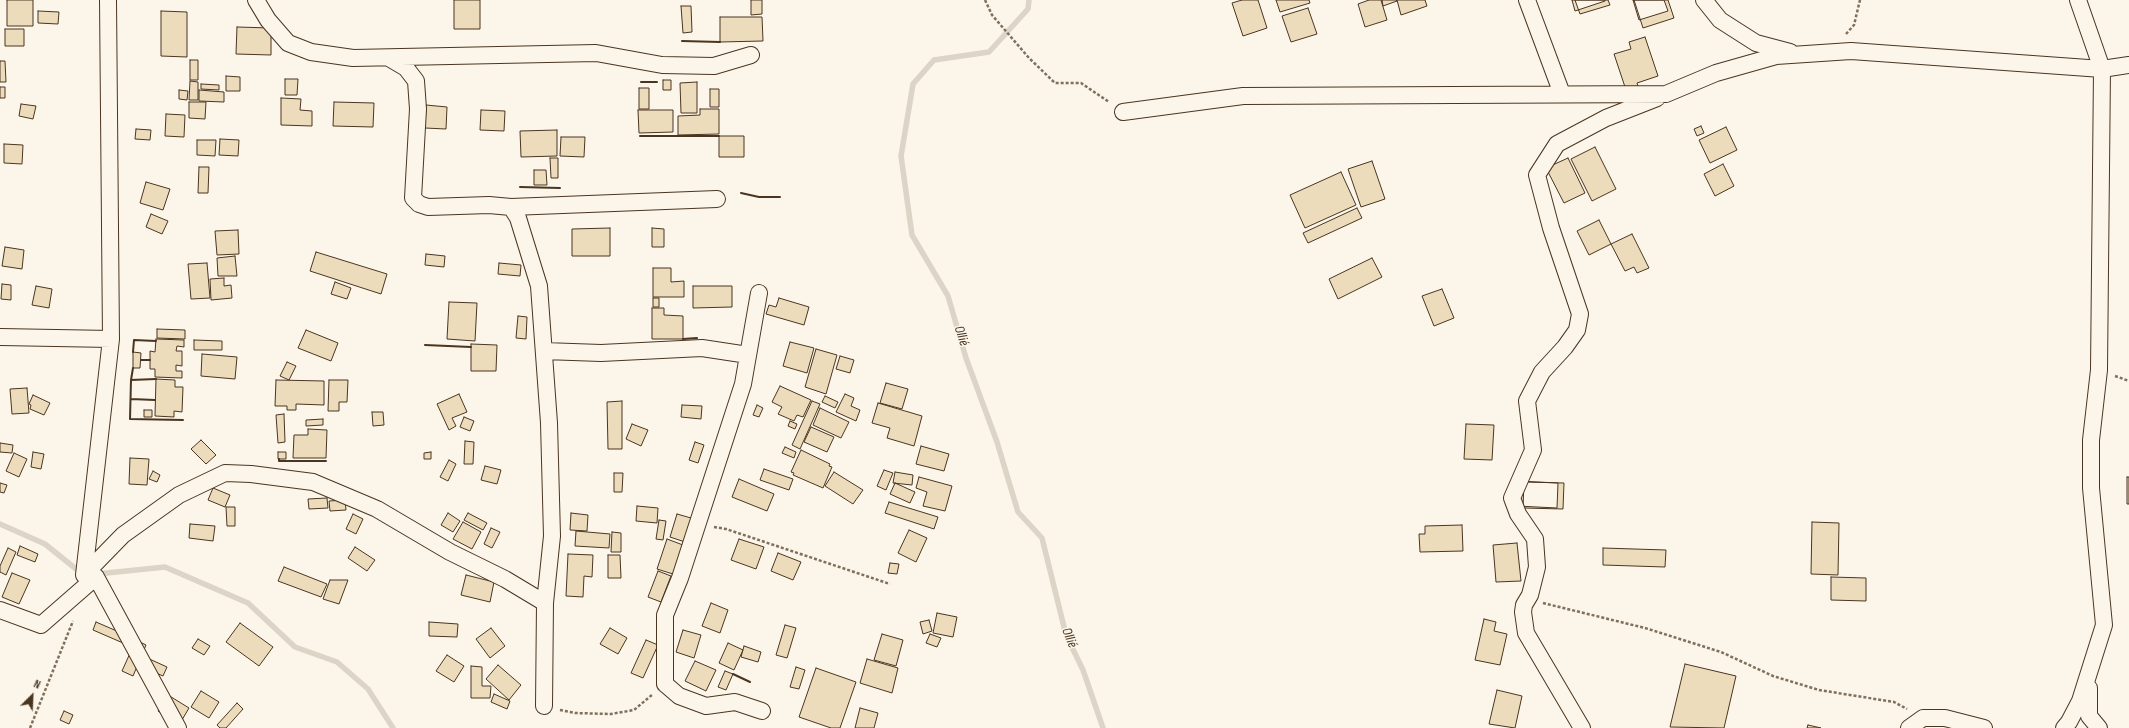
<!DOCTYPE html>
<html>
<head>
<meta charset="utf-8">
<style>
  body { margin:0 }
  #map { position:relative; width:2129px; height:728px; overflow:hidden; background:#fbf6e9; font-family:"Sofia Sans Condensed",sans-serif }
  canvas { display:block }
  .north { position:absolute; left:12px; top:676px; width:40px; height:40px; -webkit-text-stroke:3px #fbf6e9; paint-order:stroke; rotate:24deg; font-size:11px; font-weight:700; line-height:16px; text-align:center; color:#4a3520 }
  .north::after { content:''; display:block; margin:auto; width:14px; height:18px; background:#4a3520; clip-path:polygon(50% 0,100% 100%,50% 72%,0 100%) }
</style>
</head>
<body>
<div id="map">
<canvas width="2129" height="728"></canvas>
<div class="north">N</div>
</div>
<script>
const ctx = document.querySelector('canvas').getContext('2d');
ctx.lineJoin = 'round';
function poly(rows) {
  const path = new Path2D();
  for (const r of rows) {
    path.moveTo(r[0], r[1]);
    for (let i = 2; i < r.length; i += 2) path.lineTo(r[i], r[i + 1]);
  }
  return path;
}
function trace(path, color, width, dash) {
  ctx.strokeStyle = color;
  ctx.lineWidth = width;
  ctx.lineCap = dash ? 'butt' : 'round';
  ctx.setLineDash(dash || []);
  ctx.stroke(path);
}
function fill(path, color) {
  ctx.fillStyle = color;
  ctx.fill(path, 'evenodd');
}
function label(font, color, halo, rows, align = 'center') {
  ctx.font = font + ' "Sofia Sans Condensed",sans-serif';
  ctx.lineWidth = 3;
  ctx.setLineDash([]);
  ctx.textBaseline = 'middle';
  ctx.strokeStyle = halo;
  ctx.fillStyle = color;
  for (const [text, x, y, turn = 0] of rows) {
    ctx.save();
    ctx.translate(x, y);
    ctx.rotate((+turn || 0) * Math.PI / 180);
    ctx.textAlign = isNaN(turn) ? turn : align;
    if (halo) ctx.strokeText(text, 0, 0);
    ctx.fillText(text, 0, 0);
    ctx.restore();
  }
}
trace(poly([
  [1029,0,1028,9,989,52,934,60,913,84,901,156,912,235,948,296,966,358,997,442,1018,512,1042,538,1066,635,1083,670,1103,728],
  [0,524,45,544,81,573],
  [97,574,165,567,248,603,295,647,337,662,368,689,393,728]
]), '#dcd4c6', 5.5);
const building = poly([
  [7,0,33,0,33,26,7,26,7,0],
  [454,0,480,0,480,29,454,29,454,0],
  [751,0,762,0,762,14,751,15,751,0],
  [1242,0,1258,0,1267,28,1243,36,1232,3,1242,0],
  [1276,0,1309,0,1310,3,1280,12,1276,0],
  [1369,0,1381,0,1387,20,1365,27,1358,4,1369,0],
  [1382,0,1396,0,1397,1,1383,6,1382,0],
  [1397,0,1425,0,1427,6,1401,15,1397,0],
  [1572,0,1605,0,1605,1,1575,11,1572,0],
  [1575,0,1608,0,1610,5,1580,14,1575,0],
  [1633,0,1664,0,1668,11,1639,20,1633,0],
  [1634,0,1668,0,1674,18,1643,28,1634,0],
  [681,6,691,6,692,32,683,33,681,6],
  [1308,8,1317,34,1291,42,1282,16,1308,8],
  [38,11,59,12,58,24,38,23,38,11],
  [161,11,187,12,187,57,161,56,161,11],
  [720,17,762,17,763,41,720,42,720,17],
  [237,27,271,28,271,55,236,54,237,27],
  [5,29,24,29,24,46,5,46,5,29],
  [1645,37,1658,76,1637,83,1640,92,1628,96,1614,54,1631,49,1629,42,1645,37],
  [190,60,198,60,198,80,190,80,190,60],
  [0,61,5,61,6,82,0,82,0,61],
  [226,76,240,77,240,91,226,91,226,76],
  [285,79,298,79,297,95,285,95,285,79],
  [663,80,671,80,671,90,663,90,663,80],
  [190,81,198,82,198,100,189,100,190,81],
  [697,82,697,113,681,113,680,83,697,82],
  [201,84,219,85,219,90,201,89,201,84],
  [0,87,5,87,5,98,0,98,0,87],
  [639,88,649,88,649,109,639,109,639,88],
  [710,89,719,89,719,107,710,107,710,89],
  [179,90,188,91,187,100,179,99,179,90],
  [199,90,224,92,224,102,199,101,199,90],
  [281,98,301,99,300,110,312,111,312,126,281,125,281,98],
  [189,102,206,102,205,119,189,118,189,102],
  [334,102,374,103,373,127,333,126,334,102],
  [21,104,36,106,33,119,19,116,21,104],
  [426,105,447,107,446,129,425,128,426,105],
  [700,109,719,109,719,134,678,135,678,116,700,115,700,109],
  [481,110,505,111,504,131,480,130,481,110],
  [638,110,673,110,673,132,639,133,638,110],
  [166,114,185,115,184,137,165,136,166,114],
  [1701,126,1704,133,1697,136,1694,129,1701,126],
  [1726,127,1737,150,1710,163,1699,140,1726,127],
  [136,129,151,130,150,140,135,139,136,129],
  [557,130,557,156,521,157,520,131,557,130],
  [719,136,744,136,744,157,719,157,719,136],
  [561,137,585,137,584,157,560,156,561,137],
  [220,139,239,140,238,156,219,155,220,139],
  [197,140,216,140,215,156,197,155,197,140],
  [4,144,23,145,22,164,4,163,4,144],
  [1595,147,1616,189,1592,201,1571,159,1595,147],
  [550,158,558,158,558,178,551,178,550,158],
  [1568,158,1585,193,1564,203,1546,168,1568,158],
  [1372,161,1385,199,1361,207,1348,169,1372,161],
  [1723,164,1734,186,1715,196,1704,174,1723,164],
  [199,167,209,167,208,193,198,193,199,167],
  [534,170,546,170,547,185,534,185,534,170],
  [1341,172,1356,205,1305,228,1290,195,1341,172],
  [146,182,170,189,163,210,140,203,146,182],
  [1357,208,1362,218,1308,243,1303,233,1357,208],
  [151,214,168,221,162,234,146,227,151,214],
  [1599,220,1611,244,1589,255,1577,231,1599,220],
  [610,228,610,256,572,256,572,229,610,228],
  [652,228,664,229,664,247,652,247,652,228],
  [238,230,239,254,217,255,215,231,238,230],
  [1632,234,1649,268,1637,273,1634,267,1625,271,1611,244,1632,234],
  [5,247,24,250,22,269,2,266,5,247],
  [316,252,387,274,381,294,310,271,316,252],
  [426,254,445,256,444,267,425,265,426,254],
  [235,256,237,276,218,276,217,258,235,256],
  [1372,258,1382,277,1338,299,1329,279,1372,258],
  [207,263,210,298,191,299,188,264,207,263],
  [499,263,521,265,520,276,498,274,499,263],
  [653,268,671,268,671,282,684,281,684,297,653,297,653,268],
  [224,278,224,286,231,285,232,298,211,300,210,279,224,278],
  [335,282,351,288,347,299,331,294,335,282],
  [2,284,11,285,11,300,1,299,2,284],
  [36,286,52,289,49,308,32,305,36,286],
  [693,286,732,286,732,307,693,308,693,286],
  [1442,289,1454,318,1434,326,1422,296,1442,289],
  [653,298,659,298,659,307,653,307,653,298],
  [779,298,809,307,804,325,766,314,769,305,776,307,779,298],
  [449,302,477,303,475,341,447,339,449,302],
  [652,308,664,308,664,315,683,316,683,339,652,339,652,308],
  [518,316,527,317,526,339,516,338,518,316],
  [157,329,185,330,185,339,157,338,157,329],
  [306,330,338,343,331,361,298,348,306,330],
  [156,339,184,340,184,347,177,346,176,351,182,351,182,366,176,365,176,371,182,371,182,378,155,377,155,369,150,369,150,351,155,352,156,339],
  [194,340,222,341,222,350,194,350,194,340],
  [790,342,814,348,807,373,783,366,790,342],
  [471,344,497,345,496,371,471,371,471,344],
  [816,349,837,355,826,394,805,387,816,349],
  [133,352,141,353,140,368,133,368,133,352],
  [202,354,237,357,235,379,201,376,202,354],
  [840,356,854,360,850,373,836,369,840,356],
  [287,362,296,366,289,380,280,376,287,362],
  [156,379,175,380,175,387,183,387,182,412,174,411,174,417,155,416,156,379],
  [276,380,324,381,324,405,296,404,296,410,287,410,287,406,275,406,276,380],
  [329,380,348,380,347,402,339,402,339,411,328,411,329,380],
  [886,383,908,389,902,409,880,403,886,383],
  [780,386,811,400,803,417,797,415,794,421,778,414,782,407,772,402,780,386],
  [27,388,29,413,12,414,10,389,27,388],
  [459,394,467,412,452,418,456,426,449,430,437,404,459,394],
  [845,394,854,398,851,406,860,410,856,421,836,412,845,394],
  [33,395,50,403,44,415,30,409,31,405,29,404,33,395],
  [825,396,838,402,835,408,822,402,825,396],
  [622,401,622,449,608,449,607,402,622,401],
  [812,401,820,404,800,449,792,445,812,401],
  [878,403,922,416,914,446,887,438,890,428,872,423,878,403],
  [682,405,702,406,701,419,681,417,682,405],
  [757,405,763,408,759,417,753,415,757,405],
  [820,408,849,422,841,438,813,425,820,408],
  [144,410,152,410,152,417,144,417,144,410],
  [372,412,383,412,384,425,373,426,372,412],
  [284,414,285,442,278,443,276,415,284,414],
  [464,417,474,421,470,431,460,427,464,417],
  [323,419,323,425,306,426,306,420,323,419],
  [790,421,797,424,795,429,788,426,790,421],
  [632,424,648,430,641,446,626,439,632,424],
  [1466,424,1494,425,1492,460,1464,459,1466,424],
  [811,427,834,437,827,452,804,442,811,427],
  [308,429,327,430,326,458,293,458,294,435,308,435,308,429],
  [201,440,216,455,206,464,191,449,201,440],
  [465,441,474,442,473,464,464,464,465,441],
  [695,442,704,445,698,463,689,460,695,442],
  [0,443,13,445,12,453,0,452,0,443],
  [921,446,949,454,944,471,916,464,921,446],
  [785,447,796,452,794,458,782,453,785,447],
  [801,450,830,464,829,466,832,467,823,488,793,475,794,473,791,472,801,450],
  [33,452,44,454,41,469,31,467,33,452],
  [278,452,286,452,286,459,278,459,278,452],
  [431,452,431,459,424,459,424,453,431,452],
  [14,453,27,459,19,477,6,471,14,453],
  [130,458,149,459,147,485,129,484,130,458],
  [449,460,456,464,448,481,440,477,449,460],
  [485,466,501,470,497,484,481,480,485,466],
  [764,469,793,479,789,490,760,480,764,469],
  [884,470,893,473,886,490,877,486,884,470],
  [153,471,160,475,157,482,149,479,153,471],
  [834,472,863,490,853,504,825,486,834,472],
  [895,472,913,475,912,485,893,483,895,472],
  [614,473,623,473,622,492,614,492,614,473],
  [919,477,952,486,945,511,923,506,927,492,916,488,919,477],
  [2127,477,2129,477,2129,504,2127,504,2127,477],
  [739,479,774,494,767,511,732,497,739,479],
  [1518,481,1558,483,1557,508,1517,506,1518,481],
  [1524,482,1564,483,1563,509,1523,508,1524,482],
  [0,483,7,485,4,493,0,492,0,483],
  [895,483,915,492,910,503,890,494,895,483],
  [213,488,230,495,225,507,208,500,213,488],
  [327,498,328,508,309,509,308,499,327,498],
  [345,500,346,510,330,511,329,501,345,500],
  [889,502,938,517,934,529,885,513,889,502],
  [637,506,658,508,657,523,636,521,637,506],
  [226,507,235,507,235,526,227,526,226,507],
  [448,513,460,521,453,532,441,525,448,513],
  [468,513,487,523,483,530,464,520,468,513],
  [571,513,588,515,587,531,570,530,571,513],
  [353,514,363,519,356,534,346,529,353,514],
  [677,514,691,518,685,542,670,537,677,514],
  [659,520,666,521,663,540,656,539,659,520],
  [463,522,481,532,472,549,453,539,463,522],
  [1812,522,1839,523,1838,575,1811,574,1812,522],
  [190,524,215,526,213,541,189,538,190,524],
  [1462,525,1463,551,1420,552,1419,534,1425,534,1425,526,1462,525],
  [491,528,500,532,492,548,484,544,491,528],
  [909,530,927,538,916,562,898,553,909,530],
  [576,531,610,534,609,548,575,546,576,531],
  [612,532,621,533,621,552,611,552,612,532],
  [667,539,683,545,673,574,657,569,667,539],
  [739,539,764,547,756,569,731,560,739,539],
  [1517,543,1521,581,1496,582,1493,545,1517,543],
  [20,546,38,554,35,562,17,555,20,546],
  [355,547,375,560,367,571,348,558,355,547],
  [8,548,16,552,6,575,0,572,0,566,8,548],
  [1603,548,1666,550,1665,567,1603,565,1603,548],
  [778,553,801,562,793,580,771,571,778,553],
  [568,554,593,555,592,577,584,576,583,597,566,596,568,554],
  [608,555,620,555,621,578,608,578,608,555],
  [890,563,899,564,897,574,888,573,890,563],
  [284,567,327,584,321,597,278,581,284,567],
  [658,571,671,576,661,602,648,597,658,571],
  [12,573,30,580,19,604,2,597,12,573],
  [466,575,494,582,490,602,461,595,466,575],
  [1831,577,1866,578,1866,601,1831,600,1831,577],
  [330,580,348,580,339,604,323,599,330,580],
  [711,603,728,610,720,633,702,626,711,603],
  [937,613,957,617,953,637,933,633,937,613],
  [1484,619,1496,622,1494,631,1507,634,1500,665,1475,660,1484,619],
  [929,620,932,631,923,634,920,622,929,620],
  [96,622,133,638,130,646,93,630,96,622],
  [429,622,458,624,457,637,429,636,429,622],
  [240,623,273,647,259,666,226,642,240,623],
  [785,625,796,628,787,658,776,655,785,625],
  [491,628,505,646,490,658,476,639,491,628],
  [610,628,627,638,618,654,600,644,610,628],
  [683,630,701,635,694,658,676,652,683,630],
  [882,634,903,640,896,666,874,660,882,634],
  [930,634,941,638,937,647,926,643,930,634],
  [198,639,210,646,204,655,192,648,198,639],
  [136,640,146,645,133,676,122,671,136,640],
  [646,640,658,645,643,678,631,673,646,640],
  [728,643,743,650,734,670,719,663,728,643],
  [744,646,761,652,758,662,741,657,744,646],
  [447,655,464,666,454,682,436,671,447,655],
  [145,657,167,667,163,676,140,666,145,657],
  [867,659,898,668,892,693,860,683,867,659],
  [695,661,716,670,706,691,685,681,695,661],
  [1685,664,1736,676,1724,728,1670,727,1685,664],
  [498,665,521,685,509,700,486,679,498,665],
  [471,666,482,667,482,686,491,686,490,698,471,698,471,666],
  [796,667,805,670,799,689,790,687,796,667],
  [816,668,856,682,840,728,831,728,799,717,816,668],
  [725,671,733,674,726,690,718,687,725,671],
  [1497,690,1522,696,1515,728,1489,724,1497,690],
  [201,691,219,702,209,718,191,707,201,691],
  [494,694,510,701,507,709,491,702,494,694],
  [168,695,189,708,179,725,158,711,168,695],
  [237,703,243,709,226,728,220,728,217,725,237,703],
  [860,708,878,713,874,728,855,728,860,708],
  [64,711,73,715,69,724,60,720,64,711],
  [1808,725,1821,728,1807,728,1808,725]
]);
fill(building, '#ecdcbc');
trace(building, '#4a3520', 1);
const street = poly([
  [256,0,268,20,288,43,311,52,353,58,596,53,662,65,714,66,751,55],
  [1527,0,1562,94],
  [1704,0,1720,20,1756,43,1790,52],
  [389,58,406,68,416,81,418,109,413,198,419,204,428,207,489,205,511,207,717,199],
  [1123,112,1243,96,1666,94,1716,73,1776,56,1851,51,2102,69,2129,65],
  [511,207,518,218,539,286,549,423,552,536,545,603,544,706],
  [759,293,743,384,680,578,665,615,665,684,679,696,706,706,735,702,762,711],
  [0,337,111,339],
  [544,351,601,353,702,348,748,355],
  [84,575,123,535,179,495,225,473,251,474,313,482,377,509,450,552,505,579,545,603],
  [96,577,84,575,111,339,108,0],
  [0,610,41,625,96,577,178,728],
  [2089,688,2089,716,2099,728],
  [1582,728,1526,633,1523,612,1524,605,1530,595,1537,567,1535,539,1518,514,1512,498,1533,450,1527,401,1542,372,1565,347,1577,330,1580,314,1551,228,1537,175,1557,144,1606,118,1657,98],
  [1909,728,1923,718,1945,718,1984,728],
  [2064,728,2069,722,2080,701,2104,625,2091,488,2091,440,2099,370,2102,69,2078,0]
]);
trace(street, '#4a3520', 18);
trace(poly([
  [985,0,992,15,1029,58,1055,83,1081,83,1109,102],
  [1846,34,1854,25,1860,0],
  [2115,376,2129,381],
  [714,527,726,529,890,584],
  [1543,603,1645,628,1721,652,1773,676,1819,690,1894,702,1907,709],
  [560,710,575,713,611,714,634,710,653,694],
  [30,728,73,621]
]), '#7f6f5c', 2.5, [3, 2]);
trace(street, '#fbf6e9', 16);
trace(poly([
  [682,41,720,42],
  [641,82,657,82],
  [640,136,719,136],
  [520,187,560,188],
  [741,193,759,197,780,197],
  [683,339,697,338],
  [425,345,471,347],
  [133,352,134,340,156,341],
  [141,360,150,360],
  [133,368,131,380,156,379],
  [131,380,130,419,183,420],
  [131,399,155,400],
  [279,459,279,461,326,461],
  [733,674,750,682]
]), '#4a3520', 2);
label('italic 14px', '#4a3520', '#fbf6e9', [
  ["Ollié",961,336,72],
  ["Ollié",1069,638,69]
]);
</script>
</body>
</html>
